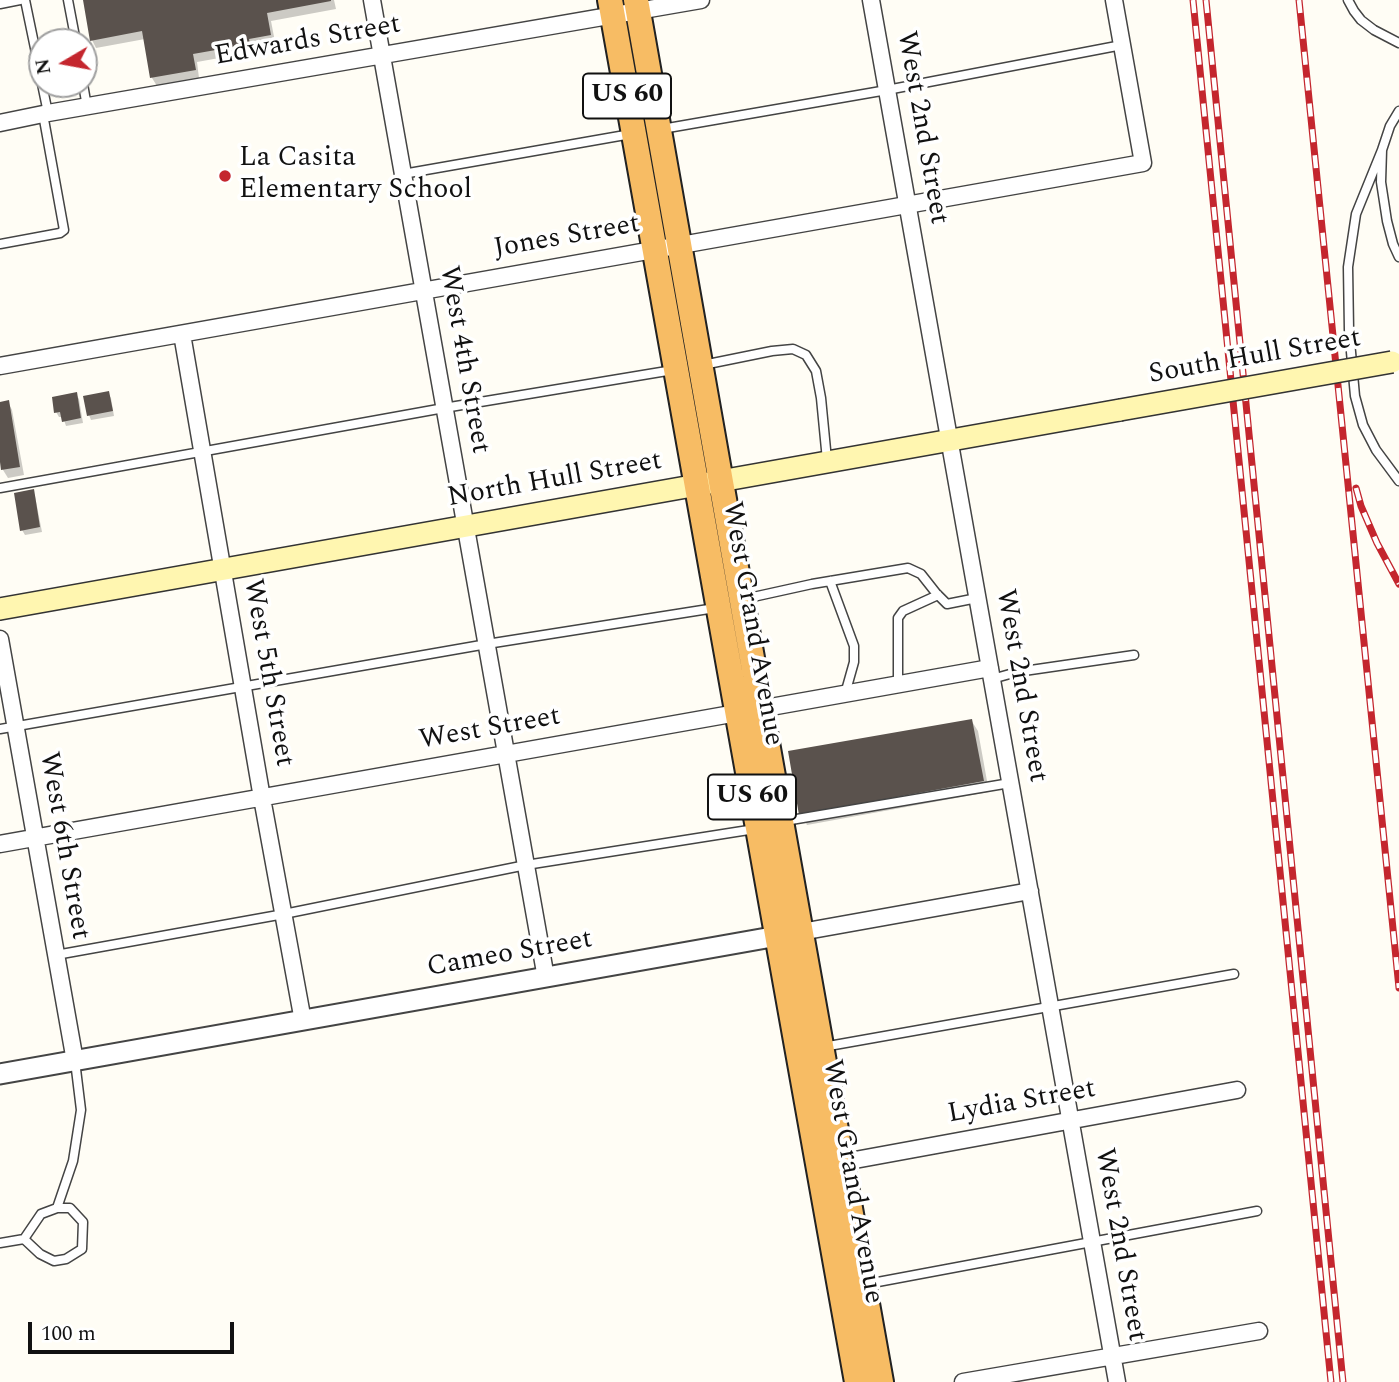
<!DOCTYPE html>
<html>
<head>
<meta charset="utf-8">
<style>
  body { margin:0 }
  #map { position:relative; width:1399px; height:1382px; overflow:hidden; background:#fffdf5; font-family:Spectral,serif }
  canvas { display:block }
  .north { position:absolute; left:28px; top:28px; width:70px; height:70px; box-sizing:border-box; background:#fff; border:2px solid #a0a0a0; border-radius:50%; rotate:260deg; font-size:19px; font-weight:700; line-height:28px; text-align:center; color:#111 }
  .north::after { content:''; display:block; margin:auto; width:24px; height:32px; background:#c4262e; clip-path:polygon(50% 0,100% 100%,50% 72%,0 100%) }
  .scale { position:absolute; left:28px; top:1322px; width:206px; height:32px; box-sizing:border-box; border:4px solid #111; border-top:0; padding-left:9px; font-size:21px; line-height:24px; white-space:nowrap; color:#111; -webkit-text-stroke:5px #fff; paint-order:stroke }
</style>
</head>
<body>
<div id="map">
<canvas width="1399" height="1382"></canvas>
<div class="north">N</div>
<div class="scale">100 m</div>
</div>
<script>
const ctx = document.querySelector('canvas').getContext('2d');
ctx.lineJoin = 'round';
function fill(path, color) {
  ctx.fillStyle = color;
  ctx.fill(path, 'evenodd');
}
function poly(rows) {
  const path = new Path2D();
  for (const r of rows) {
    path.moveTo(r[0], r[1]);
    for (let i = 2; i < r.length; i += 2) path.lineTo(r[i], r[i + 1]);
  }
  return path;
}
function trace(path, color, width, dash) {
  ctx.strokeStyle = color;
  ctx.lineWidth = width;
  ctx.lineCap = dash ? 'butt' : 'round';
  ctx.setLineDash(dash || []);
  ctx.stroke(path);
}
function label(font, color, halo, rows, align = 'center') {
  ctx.font = font + ' Spectral,serif';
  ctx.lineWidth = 7;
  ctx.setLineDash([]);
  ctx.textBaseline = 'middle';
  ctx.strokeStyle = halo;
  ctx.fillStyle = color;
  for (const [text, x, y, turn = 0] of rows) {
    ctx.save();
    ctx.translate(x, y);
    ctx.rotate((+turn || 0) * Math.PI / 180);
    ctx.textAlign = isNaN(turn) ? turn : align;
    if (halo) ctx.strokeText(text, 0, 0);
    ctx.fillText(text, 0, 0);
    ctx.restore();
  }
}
fill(poly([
  [84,0,334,0,336,9,271,21,275,42,252,46,253,52,197,62,199,78,157,86,152,78,145,39,96,48,92,40],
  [108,393,111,398,114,416,91,420,89,415],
  [76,394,79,399,83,423,66,426,63,417,59,417,56,412],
  [8,402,12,410,24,475,8,478,3,470,0,452,0,404],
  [33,491,35,496,42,532,25,535,22,530],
  [971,720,978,731,989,792,807,825,801,814]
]), '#0003');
fill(poly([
  [83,0,331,0,331,1,267,13,271,35,249,39,250,44,193,54,196,70,150,78,142,31,90,41],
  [109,391,113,411,87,416,83,396],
  [77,392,81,418,62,422,60,412,54,413,52,397],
  [9,400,20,467,1,470,0,462,0,402],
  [34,489,40,527,20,531,14,493],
  [972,719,984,781,799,815,788,751]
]), '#5a524d');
const service = poly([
  [25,0,42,82],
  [68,0,76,42],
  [1348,0,1354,11,1361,20,1374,30,1399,43],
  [0,4,20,0],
  [42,84,48,113],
  [83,84,87,107],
  [1399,111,1390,126,1382,150,1381,182,1387,221,1393,244,1399,257],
  [662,129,887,90,1122,45],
  [1382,150,1356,214,1348,267,1349,330,1355,396,1363,425,1376,450,1399,481],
  [403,174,631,134],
  [0,244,60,233,64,230,43,114],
  [703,365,772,351,793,349,806,355,816,371,821,398,827,460],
  [0,488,444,408,673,370],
  [830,581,854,646,854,662,845,694],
  [744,599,812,584,908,568,921,574,936,593,947,604,977,598],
  [992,679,1017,672,1134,655],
  [898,685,898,618,903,611,938,595],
  [0,729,487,644,715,608],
  [785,821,1010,783],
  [56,955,284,914,526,865,755,829],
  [823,1047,1234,974],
  [57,1208,73,1161,81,1110,75,1061],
  [0,1243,24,1239,41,1214,57,1208,70,1208,83,1222,82,1249,66,1259,54,1261,40,1254,24,1239],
  [867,1284,1257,1211]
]);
const minor = poly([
  [372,0,546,978],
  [871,0,1117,1382],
  [0,123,48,113,701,0],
  [182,334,262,798,303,1021],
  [0,366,1143,163,1114,0],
  [0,639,75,1061],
  [0,844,990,668],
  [801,932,1030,891],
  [833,1164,1237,1090],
  [963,1382,1259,1331]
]);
const tertiary = poly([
  [0,1074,789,934]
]);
const secondary = poly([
  [0,609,1120,410]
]);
const trunk = poly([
  [610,0,857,1382],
  [636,0,761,709,881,1382]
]);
trace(service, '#444', 11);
trace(minor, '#444', 19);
trace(tertiary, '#444', 23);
trace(secondary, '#333', 24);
trace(trunk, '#222', 28);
trace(service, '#fff', 8);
trace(minor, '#fff', 16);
trace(tertiary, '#fff', 19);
trace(secondary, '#fff6b0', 21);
trace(trunk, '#f7bc64', 24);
const rail = poly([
  [1193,0,1331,1382],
  [1206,0,1343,1382],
  [1299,0,1399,988],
  [1356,488,1361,506,1377,543,1399,584]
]);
trace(rail, '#c4262e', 7);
trace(rail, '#fff', 4.5, [13]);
const secondaryBridge = poly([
  [1120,410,1392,362]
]);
trace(secondaryBridge, '#333', 24, []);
trace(secondaryBridge, '#fff6b0', 21);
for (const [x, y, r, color] of [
  [225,176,7,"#c4262e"]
]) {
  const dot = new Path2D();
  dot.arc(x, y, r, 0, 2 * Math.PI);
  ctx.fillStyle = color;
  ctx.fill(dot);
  trace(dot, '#fff', 2.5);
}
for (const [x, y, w] of [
  [627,96,88],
  [752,797,88]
]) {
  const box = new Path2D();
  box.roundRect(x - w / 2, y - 22.5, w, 45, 5);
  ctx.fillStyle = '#fff';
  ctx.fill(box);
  trace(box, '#111', 2);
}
label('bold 26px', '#111', null, [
  ["US 60",627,96],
  ["US 60",752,797]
]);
label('28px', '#111', '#fff', [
  ["Edwards Street",308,42,-10],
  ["West 2nd Street",921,128,80],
  ["Jones Street",567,238,-10],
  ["South Hull Street",1255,358,-10],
  ["West 4th Street",463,360,80],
  ["North Hull Street",555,481,-10],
  ["West Grand Avenue",751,624,80],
  ["West 5th Street",267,673,80],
  ["West 2nd Street",1020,686,80],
  ["West Street",490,730,-10],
  ["West 6th Street",63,846,80],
  ["Cameo Street",510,955,-10],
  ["Lydia Street",1022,1103,-10],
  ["West Grand Avenue",851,1182,80],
  ["West 2nd Street",1119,1245,80]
]);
label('28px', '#111', '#fff', [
  ["La Casita",239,160],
  ["Elementary School",239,192]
], 'left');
</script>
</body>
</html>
